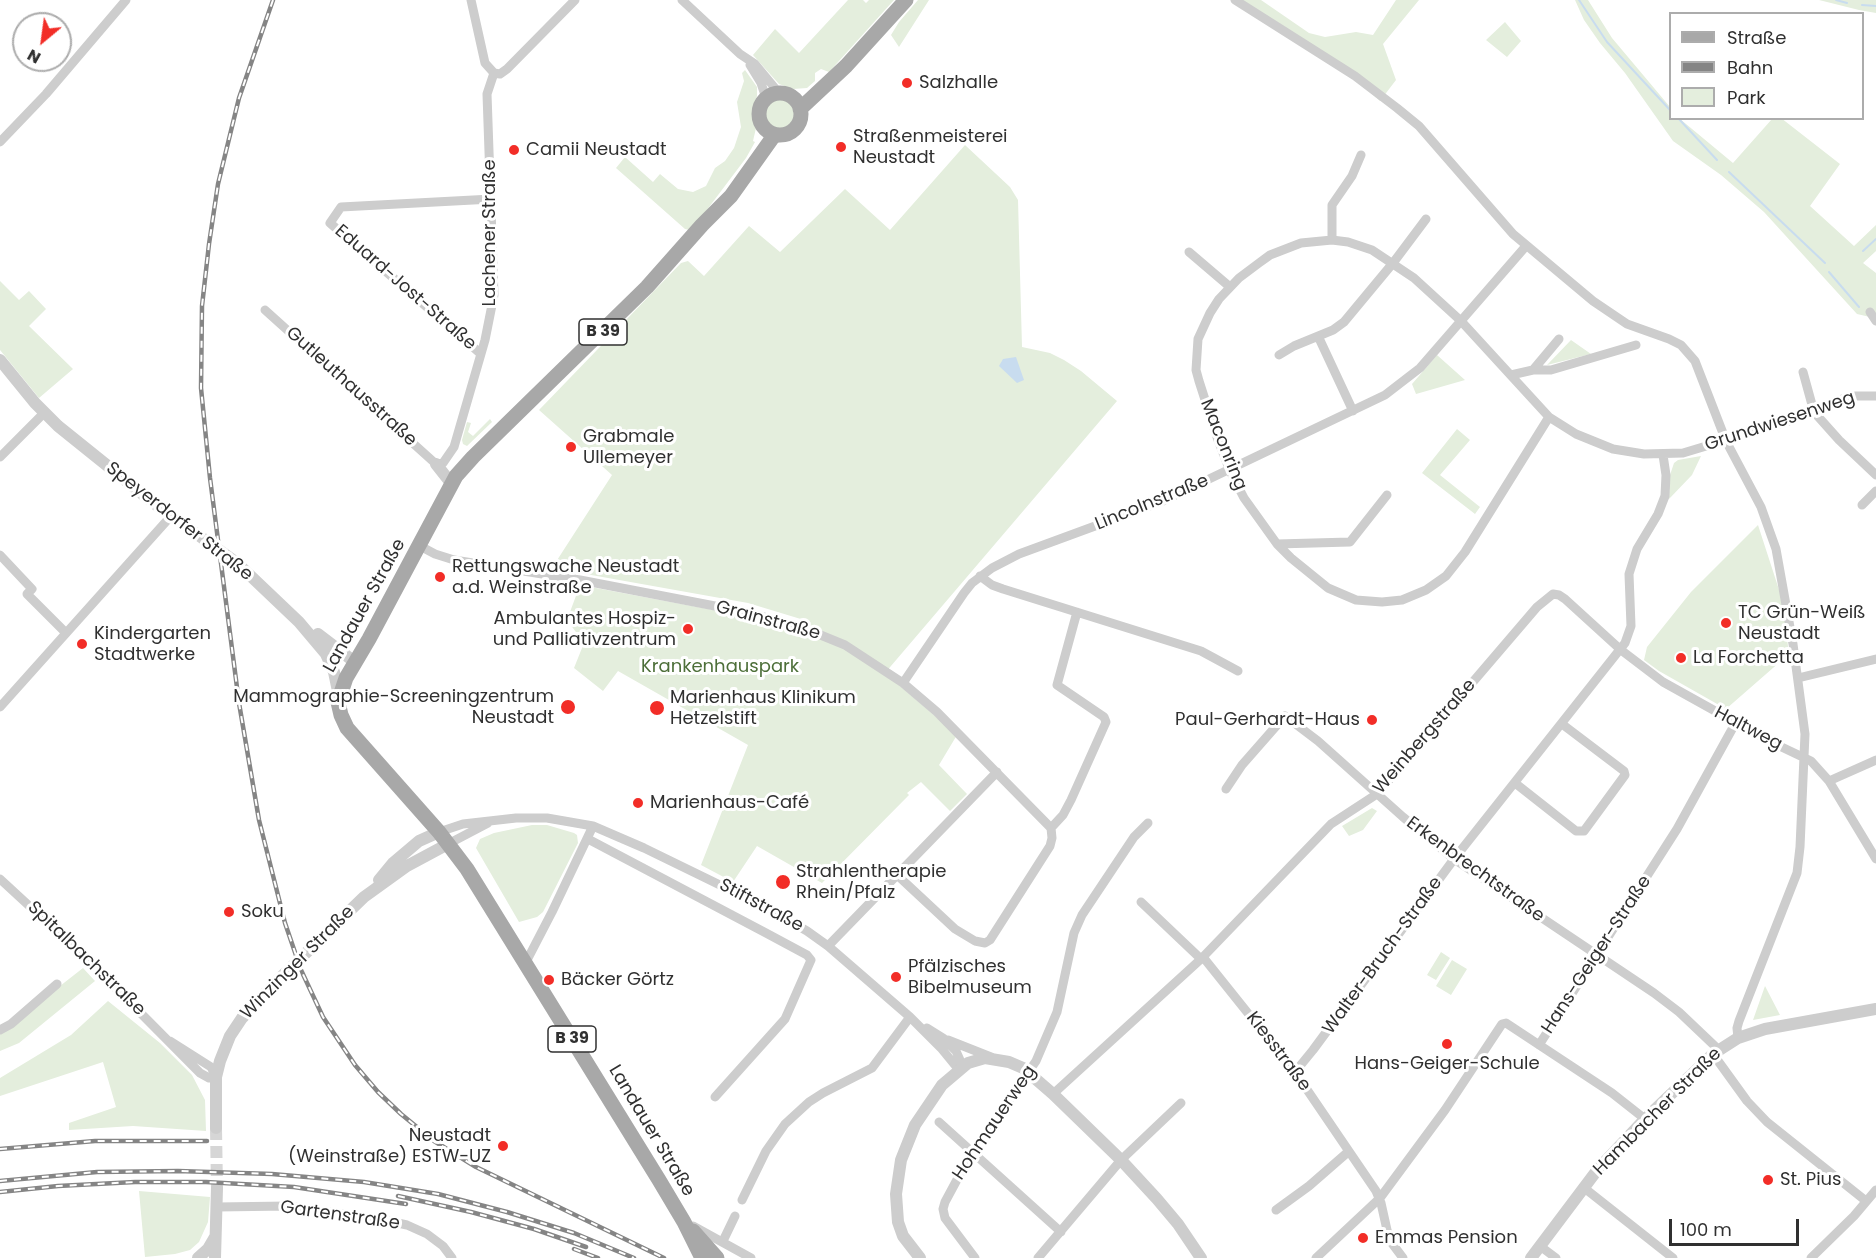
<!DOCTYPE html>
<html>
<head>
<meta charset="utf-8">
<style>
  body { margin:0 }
  #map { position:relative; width:1876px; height:1258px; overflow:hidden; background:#fff; font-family:Poppins,sans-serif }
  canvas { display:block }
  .legend { position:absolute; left:1669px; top:12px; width:195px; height:108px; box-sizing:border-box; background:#fff; border:2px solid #acacac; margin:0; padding:8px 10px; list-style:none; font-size:18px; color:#303030 }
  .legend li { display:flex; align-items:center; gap:12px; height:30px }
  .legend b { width:30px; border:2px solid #acacac }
  .north { position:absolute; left:12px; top:12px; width:60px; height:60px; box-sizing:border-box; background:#fff; border:2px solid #acacac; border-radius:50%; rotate:209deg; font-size:16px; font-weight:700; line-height:24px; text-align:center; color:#303030 }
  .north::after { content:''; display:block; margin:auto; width:21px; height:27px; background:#f22d27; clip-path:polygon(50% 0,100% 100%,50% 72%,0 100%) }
  .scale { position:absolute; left:1669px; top:1219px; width:130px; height:27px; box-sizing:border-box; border:3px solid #303030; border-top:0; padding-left:8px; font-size:18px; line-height:21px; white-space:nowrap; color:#303030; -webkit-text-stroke:4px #fff; paint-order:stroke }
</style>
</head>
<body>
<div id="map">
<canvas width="1876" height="1258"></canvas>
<ul class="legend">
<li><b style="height:8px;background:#a8a8a8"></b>Straße</li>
<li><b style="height:8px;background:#858585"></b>Bahn</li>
<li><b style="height:16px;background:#e4eedd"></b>Park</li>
</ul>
<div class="north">N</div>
<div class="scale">100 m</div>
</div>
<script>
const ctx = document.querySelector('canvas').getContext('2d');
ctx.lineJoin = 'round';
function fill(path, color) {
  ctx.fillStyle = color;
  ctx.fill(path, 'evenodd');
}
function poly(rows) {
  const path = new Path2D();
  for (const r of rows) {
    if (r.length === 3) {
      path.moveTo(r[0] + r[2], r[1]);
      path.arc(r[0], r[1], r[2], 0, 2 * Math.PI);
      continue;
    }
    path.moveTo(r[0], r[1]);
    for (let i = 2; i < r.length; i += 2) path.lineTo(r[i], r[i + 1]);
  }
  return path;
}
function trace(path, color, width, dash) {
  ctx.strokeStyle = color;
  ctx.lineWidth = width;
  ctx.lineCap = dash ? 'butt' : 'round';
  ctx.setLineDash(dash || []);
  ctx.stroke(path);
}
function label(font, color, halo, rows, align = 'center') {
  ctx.font = font + ' Poppins,sans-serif';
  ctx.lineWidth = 6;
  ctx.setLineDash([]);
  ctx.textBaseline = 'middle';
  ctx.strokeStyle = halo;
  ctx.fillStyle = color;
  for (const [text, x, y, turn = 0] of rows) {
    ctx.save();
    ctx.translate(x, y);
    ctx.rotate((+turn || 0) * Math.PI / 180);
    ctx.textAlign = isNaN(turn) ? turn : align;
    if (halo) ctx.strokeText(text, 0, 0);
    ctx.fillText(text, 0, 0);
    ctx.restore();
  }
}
fill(poly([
  [848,0,863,0,866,3,869,0,894,0,829,72,821,69,815,73,815,81,807,88,793,89,779,84,753,55,775,29,799,53],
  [918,0,929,0,899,47,891,35,899,22],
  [1240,0,1261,0,1309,33,1325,37,1356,32,1373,35,1396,0,1419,0,1383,44,1396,80,1380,101,1325,53],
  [1575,0,1588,0,1612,38,1670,107,1670,118,1680,119,1733,163,1772,119,1781,118,1840,164,1810,206,1854,246,1876,225,1876,251,1863,263,1876,273,1876,315,1870,317,1857,314,1764,212,1721,175,1673,141,1625,73,1600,43,1584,20],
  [1819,0,1876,0,1876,13,1859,10],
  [1505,22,1521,41,1507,57,1486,40],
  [745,70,757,87,757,96,752,111,756,128,753,141,755,142,746,158,700,219,690,230,685,229,616,168,625,157,653,182,660,174,678,189,693,192,706,186,715,168,725,161,734,148,741,127,737,102,744,81,742,73],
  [780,113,16],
  [965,145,1010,187,1018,200,1022,347,1050,353,1064,360,1081,371,1117,401,885,673,957,735,939,765,967,794,950,811,921,782,907,793,909,795,822,883,757,846,733,882,701,865,748,745,618,671,603,691,574,668,584,643,567,620,580,585,745,616,797,632,804,620,748,603,552,568,612,475,539,410,681,263,688,261,704,276,749,226,780,252,845,189,890,230],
  [0,281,19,300,29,291,46,309,29,326,73,369,39,398,0,350],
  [1571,340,1591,354,1547,365],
  [1437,355,1465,380,1416,394,1412,384],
  [490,419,492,422,467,446,463,444,462,440,467,422,471,423,468,432,473,436],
  [1457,429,1470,440,1440,475,1480,507,1475,514,1422,473],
  [1701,456,1692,475,1669,499,1670,475,1674,463,1678,460],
  [1758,525,1782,599,1789,654,1726,709,1659,671,1644,660,1647,647,1691,592],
  [1372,808,1377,811,1363,830,1349,836,1342,826],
  [532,825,547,825,574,833,577,835,578,843,543,912,537,917,519,922,476,848,480,839,494,833],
  [1441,952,1450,958,1436,980,1427,975],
  [1452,960,1467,969,1451,995,1436,986],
  [83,968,95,981,19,1043,0,1051,0,1033],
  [1765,986,1780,1015,1753,1020],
  [108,1001,160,1043,192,1075,205,1100,206,1131,133,1126,69,1130,69,1123,116,1107,103,1062,0,1096,0,1078,71,1035],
  [139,1191,210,1197,208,1222,199,1242,190,1250,175,1254,145,1257]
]), '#e4eedd');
fill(poly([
  [1016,357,1024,380,1017,383,999,366,1003,359]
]), '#c8dcef');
trace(poly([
  [1579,0,1607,42,1670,110],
  [1836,0,1847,3],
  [1862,5,1876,6],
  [1678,118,1717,160],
  [1729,172,1825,263],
  [1863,251,1876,239],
  [1829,272,1859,307]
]), '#c8dcef', 2);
trace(poly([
  [216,1128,217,1188]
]), '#d6d6d6', 12, [12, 6]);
trace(poly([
  [471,0,485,63,494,73],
  [682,0,740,54,755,64,779,93],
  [1235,0,1355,76,1397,108,1419,126,1513,234,1593,301,1627,324,1669,339,1681,345,1695,361,1726,441,1761,507,1776,549,1793,644,1805,734,1800,847,1797,873,1739,1021,1737,1028,1738,1038],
  [750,65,761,83,766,98],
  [494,73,500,74,507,69,575,0],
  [0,142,46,94,126,0],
  [1332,240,1332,205,1352,176,1361,155],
  [1189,252,1230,287],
  [265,310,436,464,443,463,454,447,485,340,494,295,487,94,494,73],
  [1870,312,1876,321],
  [1318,336,1353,411],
  [481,354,330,223,341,207,492,199],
  [1279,355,1294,346,1333,330,1344,322,1393,263,1426,219],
  [1533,370,1559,339],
  [1803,372,1814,412,1839,440,1876,475],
  [1511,375,1533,370,1551,370,1636,345],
  [1549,417,1465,552,1446,576,1426,590,1402,600,1382,602,1356,600,1328,588,1291,558,1277,544,1244,498,1230,471,1218,440,1199,381,1196,370,1198,339,1210,313,1219,299,1239,278,1259,263,1270,255,1301,243,1332,240,1348,242,1372,250,1414,278,1461,321,1549,417,1576,434,1613,449,1644,454,1683,453,1786,422,1845,398,1856,396,1876,396],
  [0,457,44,413],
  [1862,505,1876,491],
  [1277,544,1350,542,1387,495],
  [420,546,435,554,454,560,580,580,746,612,801,627,845,645,903,683,937,712,1051,828],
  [0,555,32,589,27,594,66,633],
  [980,576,992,585,1003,589,1201,651,1238,671],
  [1798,678,1876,659],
  [903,683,964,593,972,583,992,568,1019,554,1163,501,1385,395,1420,368,1526,246],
  [0,707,171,516],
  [1829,781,1876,760],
  [1515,783,1576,831,1584,831,1625,775,1624,771,1562,724],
  [1226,789,1242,765,1285,716,1318,741,1403,817,1454,859,1654,993,1679,1012,1719,1050],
  [1051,828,1063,815,1071,800,1106,722,1104,717,1057,685,1077,612],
  [439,832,463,824,516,818,547,818,593,826,644,848,763,906,807,931,828,946,910,1017,941,1048,959,1070],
  [588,839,766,933,807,955,811,960,785,1019,715,1097],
  [448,844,488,823],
  [896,874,955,929,975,941,985,943,990,940,1050,846,1052,838,1051,828],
  [0,879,89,961,200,1073,209,1078,216,1077,211,1067,170,1041],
  [1141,902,1201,959],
  [828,946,997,772],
  [1203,957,1295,1072,1376,1191,1381,1203,1387,1230,1391,1242,1403,1258],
  [525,964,552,912,593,826],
  [927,1028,943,1038,956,1051,960,1060,959,1070],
  [0,1030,11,1024,57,984],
  [948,1040,991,1057],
  [1539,1045,1677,829,1736,722],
  [1713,1054,1747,1101,1767,1122,1866,1201],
  [1295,1072,1313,1050,1454,859,1625,643,1631,626,1629,574,1637,549,1658,514,1665,496,1666,475,1663,455],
  [1053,1094,1201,959,1331,824,1377,794,1537,607,1553,594,1559,595,1565,599,1621,650,1663,682,1769,741,1811,761,1829,781,1876,859],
  [939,1122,1061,1232],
  [1583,1187,1673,1258],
  [742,1200,766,1151,785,1124,809,1102,823,1093,872,1068,910,1017],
  [217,1207,288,1206,384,1220,407,1225,427,1234,443,1246,452,1258],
  [1276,1210,1309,1186,1348,1152],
  [693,1226,751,1258],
  [723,1241,735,1216],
  [1540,1246,1556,1258],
  [975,1258,945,1218,943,1209,945,1202,966,1163,1036,1061,1057,1012,1074,933,1082,915,1134,837,1148,823],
  [1038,1258,1121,1160,1181,1103],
  [1316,1258,1380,1198,1445,1110,1502,1024,1506,1023,1612,1093,1645,1119],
  [1811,1258,1854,1216,1876,1190]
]), '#cdcdcd', 9);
trace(poly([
  [0,360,35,403,58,426,155,504,237,563,299,622,326,654,334,672,339,696],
  [436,464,451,483],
  [318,634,356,663],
  [379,880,393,863,419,841,439,832],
  [216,1128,216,1077,220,1061,230,1036,242,1018,280,978,364,897,407,866,448,844],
  [198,1258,208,1249,215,1237],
  [215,1258,217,1188],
  [920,1258,903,1236,898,1222,896,1194,901,1160,915,1125,942,1085,968,1063,985,1058,1009,1062,1023,1068,1053,1094,1121,1160,1157,1199,1178,1224,1201,1258],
  [1531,1258,1598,1169,1645,1119,1713,1054,1738,1038,1765,1029,1876,1009]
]), '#cdcdcd', 12);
trace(poly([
  [780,114,21],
  [800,109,846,66,906,0],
  [693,1231,717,1258],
  [702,1258,684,1222,659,1180,467,869,439,832,347,728,341,715,338,702,346,678,369,639,456,476,473,457,647,287,702,225,731,196,773,137,777,135]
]), '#a8a8a8', 15);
const rail = poly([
  [273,0,239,98,218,184,209,244,202,306,201,388,210,478,239,703,259,820,285,923,301,970,323,1017,355,1065,378,1092,401,1114,434,1141,476,1167,664,1258],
  [0,1149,95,1141,207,1141],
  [0,1181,97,1172,178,1171,272,1174,364,1182,438,1194,507,1212,574,1233,634,1258],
  [0,1192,58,1186,135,1182,206,1182,294,1187,406,1204],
  [398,1196,471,1212,534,1229,586,1247],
  [574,1249,598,1258]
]);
trace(rail, '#858585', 4.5);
trace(rail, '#fff', 2, [7]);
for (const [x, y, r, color] of [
  [907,83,6,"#f22d27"],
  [841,147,6,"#f22d27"],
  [514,150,6,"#f22d27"],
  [571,447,6,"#f22d27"],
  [440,577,6,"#f22d27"],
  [1726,623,6,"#f22d27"],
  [688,629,6,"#f22d27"],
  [82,644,6,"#f22d27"],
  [1681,658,6,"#f22d27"],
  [568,707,8,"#f22d27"],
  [657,708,8,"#f22d27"],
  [1372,720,6,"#f22d27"],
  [638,803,6,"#f22d27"],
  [783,882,8,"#f22d27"],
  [229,912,6,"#f22d27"],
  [896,977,6,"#f22d27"],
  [549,980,6,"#f22d27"],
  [1447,1044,6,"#f22d27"],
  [503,1146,6,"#f22d27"],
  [1768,1180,6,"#f22d27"],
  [1363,1238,6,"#f22d27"]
]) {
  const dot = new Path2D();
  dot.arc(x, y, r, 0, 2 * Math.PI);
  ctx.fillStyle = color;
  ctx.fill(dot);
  trace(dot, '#fff', 2);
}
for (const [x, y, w] of [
  [603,332,48],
  [572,1039,48]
]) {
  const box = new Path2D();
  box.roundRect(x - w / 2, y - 13, w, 26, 4.5);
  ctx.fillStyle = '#fff';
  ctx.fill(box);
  trace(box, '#303030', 1.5);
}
label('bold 16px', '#303030', null, [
  ["B 39",603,332],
  ["B 39",572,1039]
]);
label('18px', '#303030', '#fff', [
  ["Salzhalle",919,83],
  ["Straßenmeisterei",853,137],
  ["Neustadt",853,158],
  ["Camii Neustadt",526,150],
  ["Grabmale",583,437],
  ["Ullemeyer",583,458],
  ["Rettungswache Neustadt",452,567],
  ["a.d. Weinstraße",452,588],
  ["TC Grün-Weiß",1738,613],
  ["Neustadt",1738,634],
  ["Ambulantes Hospiz-",676,619,"right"],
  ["und Palliativzentrum",676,640,"right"],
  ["Kindergarten",94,634],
  ["Stadtwerke",94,655],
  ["La Forchetta",1693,658],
  ["Mammographie-Screeningzentrum",554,697,"right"],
  ["Neustadt",554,718,"right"],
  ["Marienhaus Klinikum",670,698],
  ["Hetzelstift",670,719],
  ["Paul-Gerhardt-Haus",1360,720,"right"],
  ["Marienhaus-Café",650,803],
  ["Strahlentherapie",796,872],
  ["Rhein/Pfalz",796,893],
  ["Soku",241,912],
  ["Pfälzisches",908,967],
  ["Bibelmuseum",908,988],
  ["Bäcker Görtz",561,980],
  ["Hans-Geiger-Schule",1447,1064,"center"],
  ["Neustadt",491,1136,"right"],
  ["(Weinstraße) ESTW-UZ",491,1157,"right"],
  ["St. Pius",1780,1180],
  ["Emmas Pension",1375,1238]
], 'left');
label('18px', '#303030', '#fff', [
  ["Lachener Straße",490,233,-90],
  ["Eduard-Jost-Straße",405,288,41],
  ["Gutleuthausstraße",351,387,42],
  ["Grundwiesenweg",1780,422,-18],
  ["Maconring",1223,445,68],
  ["Lincolnstraße",1152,503,-22],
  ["Speyerdorfer Straße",179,522,38],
  ["Landauer Straße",365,606,-61],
  ["Grainstraße",768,621,15],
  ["Haltweg",1748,729,28],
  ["Weinbergstraße",1425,737,-49],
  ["Erkenbrechtstraße",1475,870,36],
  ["Stiftstraße",761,906,28],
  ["Hans-Geiger-Straße",1597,955,-57],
  ["Walter-Bruch-Straße",1383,956,-54],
  ["Spitalbachstraße",86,959,44],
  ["Winzinger Straße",298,963,-45],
  ["Kiesstraße",1278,1052,53],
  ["Hambacher Straße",1658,1112,-45],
  ["Hohmauerweg",995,1123,-56],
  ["Landauer Straße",651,1131,59],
  ["Gartenstraße",340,1216,8]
]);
label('18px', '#4d6f39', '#fff', [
  ["Krankenhauspark",720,667]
]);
</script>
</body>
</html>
